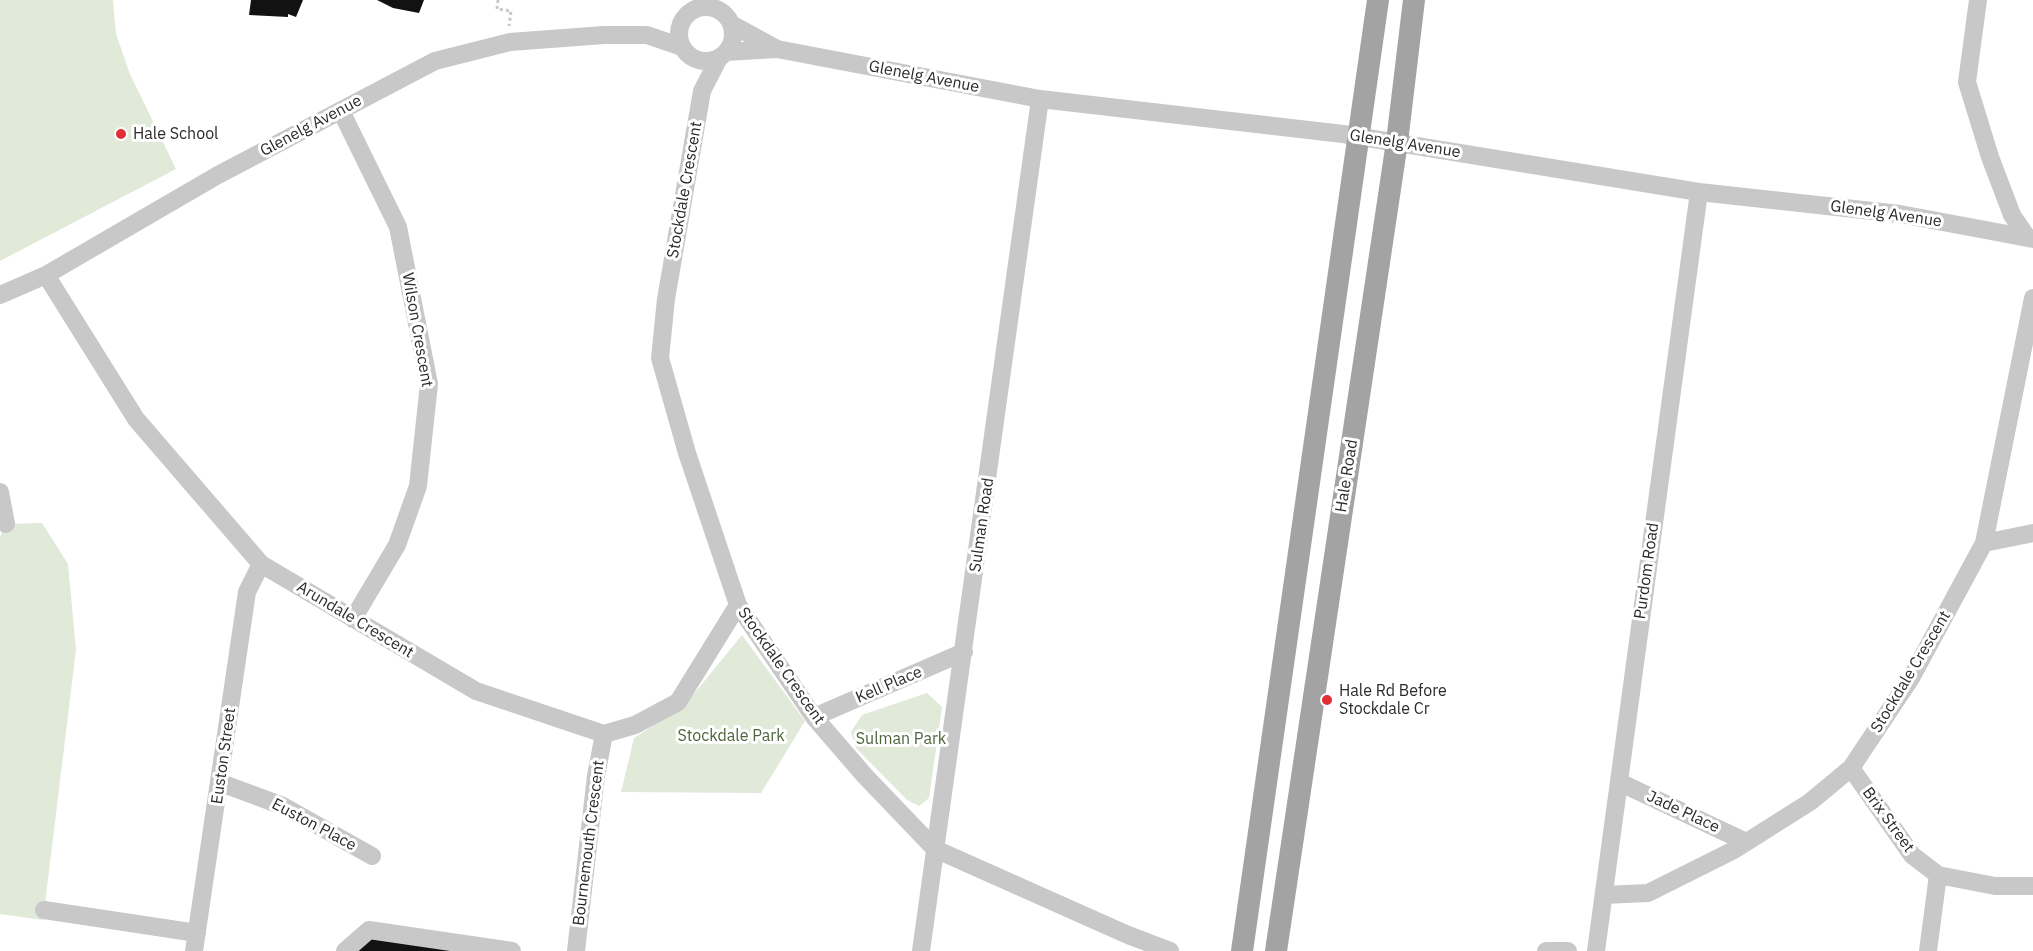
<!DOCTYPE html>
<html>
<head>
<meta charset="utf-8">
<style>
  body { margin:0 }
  canvas { display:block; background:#fff }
</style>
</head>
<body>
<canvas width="2033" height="951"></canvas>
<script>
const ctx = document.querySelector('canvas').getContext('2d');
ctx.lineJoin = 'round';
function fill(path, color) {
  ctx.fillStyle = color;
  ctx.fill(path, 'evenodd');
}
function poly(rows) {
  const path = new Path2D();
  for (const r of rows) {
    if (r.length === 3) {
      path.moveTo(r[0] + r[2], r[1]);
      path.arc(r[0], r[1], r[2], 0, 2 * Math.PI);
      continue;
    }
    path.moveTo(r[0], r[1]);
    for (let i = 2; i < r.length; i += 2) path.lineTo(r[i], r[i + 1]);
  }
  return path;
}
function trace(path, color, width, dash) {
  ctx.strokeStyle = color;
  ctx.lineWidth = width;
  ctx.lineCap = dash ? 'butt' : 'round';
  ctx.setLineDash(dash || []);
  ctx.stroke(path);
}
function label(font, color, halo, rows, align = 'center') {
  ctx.font = font + ' "IBM Plex Sans",sans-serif';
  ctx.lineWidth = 6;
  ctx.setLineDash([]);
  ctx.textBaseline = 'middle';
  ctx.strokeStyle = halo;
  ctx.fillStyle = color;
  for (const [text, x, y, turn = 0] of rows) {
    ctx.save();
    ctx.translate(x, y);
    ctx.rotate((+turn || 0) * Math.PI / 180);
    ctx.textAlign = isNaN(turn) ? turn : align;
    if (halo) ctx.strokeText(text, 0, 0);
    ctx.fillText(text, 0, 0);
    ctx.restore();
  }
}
fill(poly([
  [0,0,113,0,116,34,130,74,176,169,0,261],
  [42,523,68,564,76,650,43,920,0,914,0,537,6,524],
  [742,635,805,721,761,793,621,792,634,738,684,706],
  [927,693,942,707,929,798,919,806,907,800,856,748,851,732,862,715]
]), '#e1e9d9');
fill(poly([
  [251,0,303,0,296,17,288,14,288,17,249,15],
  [377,0,424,0,419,13,393,8],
  [370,934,455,951,351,951]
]), '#121212');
trace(poly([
  [498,0,497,9,511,11,509,26]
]), '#c8c8c8', 3, [3, 3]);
trace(poly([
  [1978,0,1967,82,1990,157,2012,215,2027,237],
  [706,34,27],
  [731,24,777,49],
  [726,52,777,49,1040,99,1343,134,1699,192,1900,214,2033,239],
  [719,58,702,91,666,299,660,358,687,453,738,605,814,717,865,776,935,849,1128,935,1170,951],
  [341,111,398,227,429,384,418,486,397,545,353,619],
  [46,275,136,419,261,564,476,691,604,734,635,725,678,702,738,605],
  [0,295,46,275,218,175,435,61,510,42,604,35,647,35,682,47],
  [0,492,6,524],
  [1984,543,2033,533],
  [814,717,964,652],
  [1851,768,1912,855,1938,875,1995,886,2033,886],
  [1619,782,1746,842],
  [221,783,283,806,372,856],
  [1604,895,1648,893,1734,850,1810,802,1851,768,1911,678,1984,543,2033,298],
  [44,910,197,933],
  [194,951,247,592,261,564],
  [345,951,369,930,512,951],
  [576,951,596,776,604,734],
  [921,951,1040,99],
  [1546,951,1568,951],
  [1596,951,1699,192],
  [1928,951,1938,875]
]), '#c8c8c8', 18);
trace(poly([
  [1242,951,1378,0],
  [1276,951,1397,142,1414,0]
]), '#a3a3a3', 22);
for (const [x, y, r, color] of [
  [121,134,6,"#e12f36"],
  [1327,700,6,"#e12f36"]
]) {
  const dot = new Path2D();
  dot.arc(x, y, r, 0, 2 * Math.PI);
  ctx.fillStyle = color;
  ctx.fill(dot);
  trace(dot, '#fff', 2);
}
label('16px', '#2b2b2b', '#fff', [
  ["Glenelg Avenue",924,77,11],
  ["Glenelg Avenue",311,126,-28],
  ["Glenelg Avenue",1405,144,9],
  ["Stockdale Crescent",685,190,-80],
  ["Glenelg Avenue",1886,214,8],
  ["Wilson Crescent",417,330,80],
  ["Hale Road",1347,476,-81],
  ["Sulman Road",982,525,-82],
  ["Purdom Road",1647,571,-82],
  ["Arundale Crescent",355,620,31],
  ["Stockdale Crescent",781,666,55],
  ["Stockdale Crescent",1911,672,-59],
  ["Kell Place",889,685,-23],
  ["Euston Street",224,756,-82],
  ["Jade Place",1683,812,25],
  ["Brix Street",1888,820,54],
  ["Euston Place",314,825,28],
  ["Bournemouth Crescent",589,843,-83]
]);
label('16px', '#2b2b2b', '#fff', [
  ["Hale School",133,134],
  ["Hale Rd Before",1339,691],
  ["Stockdale Cr",1339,709]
], 'left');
label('16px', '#4d653a', '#fff', [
  ["Stockdale Park",731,736],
  ["Sulman Park",901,739]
]);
</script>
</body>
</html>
